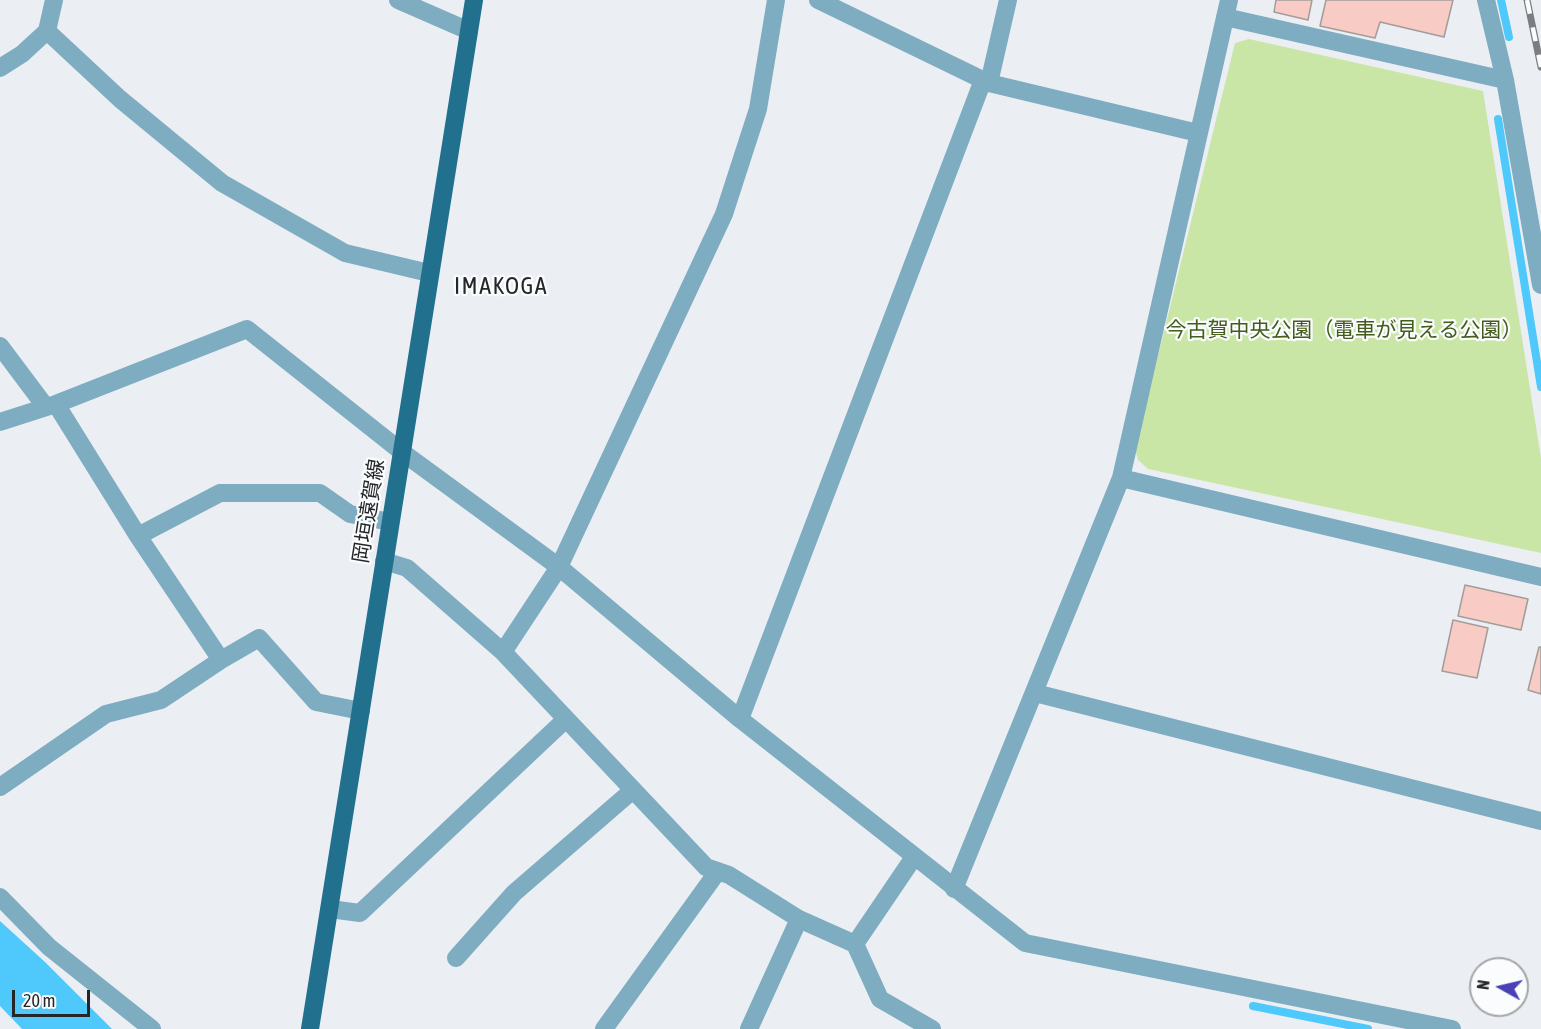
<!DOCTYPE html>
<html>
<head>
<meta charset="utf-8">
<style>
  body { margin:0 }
  #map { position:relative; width:1541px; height:1029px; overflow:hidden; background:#ebeff4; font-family:"Asap Condensed",sans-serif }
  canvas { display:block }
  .north { position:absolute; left:1469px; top:957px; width:60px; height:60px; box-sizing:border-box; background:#fafcfe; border:2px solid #a4a6a8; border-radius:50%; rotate:278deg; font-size:16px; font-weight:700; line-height:24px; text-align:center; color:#242628 }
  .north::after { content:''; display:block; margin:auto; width:21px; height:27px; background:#4841b7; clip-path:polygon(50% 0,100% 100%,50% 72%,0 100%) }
  .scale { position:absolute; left:12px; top:990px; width:78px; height:27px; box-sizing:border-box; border:3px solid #242628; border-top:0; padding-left:8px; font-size:18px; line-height:21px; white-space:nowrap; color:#242628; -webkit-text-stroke:4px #fafcfe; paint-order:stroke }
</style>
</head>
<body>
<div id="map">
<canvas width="1541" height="1029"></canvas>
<div class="north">N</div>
<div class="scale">20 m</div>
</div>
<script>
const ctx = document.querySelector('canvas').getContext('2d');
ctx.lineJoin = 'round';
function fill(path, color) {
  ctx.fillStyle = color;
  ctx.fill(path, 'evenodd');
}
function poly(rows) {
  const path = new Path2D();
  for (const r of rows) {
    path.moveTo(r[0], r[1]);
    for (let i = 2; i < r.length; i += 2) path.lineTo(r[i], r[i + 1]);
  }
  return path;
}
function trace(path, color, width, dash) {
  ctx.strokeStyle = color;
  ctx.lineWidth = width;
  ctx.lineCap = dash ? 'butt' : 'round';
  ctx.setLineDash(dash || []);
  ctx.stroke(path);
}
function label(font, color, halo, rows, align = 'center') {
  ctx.font = font + ' "Asap Condensed","Noto Sans JP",sans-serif';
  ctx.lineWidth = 4.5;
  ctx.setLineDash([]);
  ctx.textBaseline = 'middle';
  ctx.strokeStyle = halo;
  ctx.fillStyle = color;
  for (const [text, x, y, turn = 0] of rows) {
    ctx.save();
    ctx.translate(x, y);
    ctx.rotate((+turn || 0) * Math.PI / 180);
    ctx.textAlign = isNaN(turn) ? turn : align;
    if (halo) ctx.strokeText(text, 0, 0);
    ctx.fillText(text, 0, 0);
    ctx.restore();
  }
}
fill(poly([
  [1249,39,1483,91,1541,458,1541,553,1148,469,1138,460,1135,449,1235,43]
]), '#cae6a7');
fill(poly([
  [0,921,45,962,112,1029,22,1029,0,1006]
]), '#4fc9fc');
trace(poly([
  [1501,0,1509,37],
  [1498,119,1541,387],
  [1253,1006,1368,1029]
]), '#4fc9fc', 8);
const building = poly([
  [1276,0,1312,0,1308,20,1274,12,1276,0],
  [1326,0,1453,0,1444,37,1380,22,1375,38,1320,26,1326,0],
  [1465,585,1528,599,1521,630,1458,616,1465,585],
  [1453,620,1488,628,1477,678,1442,671,1453,620],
  [1539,647,1541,647,1541,694,1528,690,1539,647]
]);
fill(building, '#f8ccc4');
trace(building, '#a39c9a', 1.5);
trace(poly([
  [398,0,469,31],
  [818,0,989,83,1198,133],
  [1486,0,1505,80,1541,285],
  [1225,17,1505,80],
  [47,31,120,99,222,183,345,253,429,273],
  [0,68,22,54,47,31,54,0],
  [989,83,1008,0],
  [0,346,45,406],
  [56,404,138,536,221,660],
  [0,422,56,404,247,329,402,452,559,567,740,719,1025,943,1452,1029],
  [1121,478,1541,577],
  [138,536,220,493,320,493,350,514,390,522],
  [384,561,407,568,503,652,706,867,729,875,799,919,855,944,880,999,932,1029],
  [503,652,559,567,724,214,758,109,776,0],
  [1035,693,1541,821],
  [740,719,983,80],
  [0,787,106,714,161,700,221,660,259,638,316,702,361,711],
  [954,889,1121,478,1229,0],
  [0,897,49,947,152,1029],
  [330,909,360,913,566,719],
  [855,944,914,857],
  [456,958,514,893,633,790],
  [604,1029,718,871],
  [749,1029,799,919]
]), '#7eacc1', 18);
trace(poly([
  [310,1029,474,0]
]), '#21708e', 18);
const rail = poly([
  [1527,0,1541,67]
]);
trace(rail, '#7b7d81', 7);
trace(rail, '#fafcfe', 4.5, [14]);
label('21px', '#445c1c', '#fafcfe', [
  ["今古賀中央公園（電車が見える公園）",1344,330]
]);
label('21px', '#242628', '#fafcfe', [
  ["岡垣遠賀線",369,511,-81]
]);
ctx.letterSpacing = '1.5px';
label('24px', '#242628', '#fafcfe', [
  ["IMAKOGA",501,286]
]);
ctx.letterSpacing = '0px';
</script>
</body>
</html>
